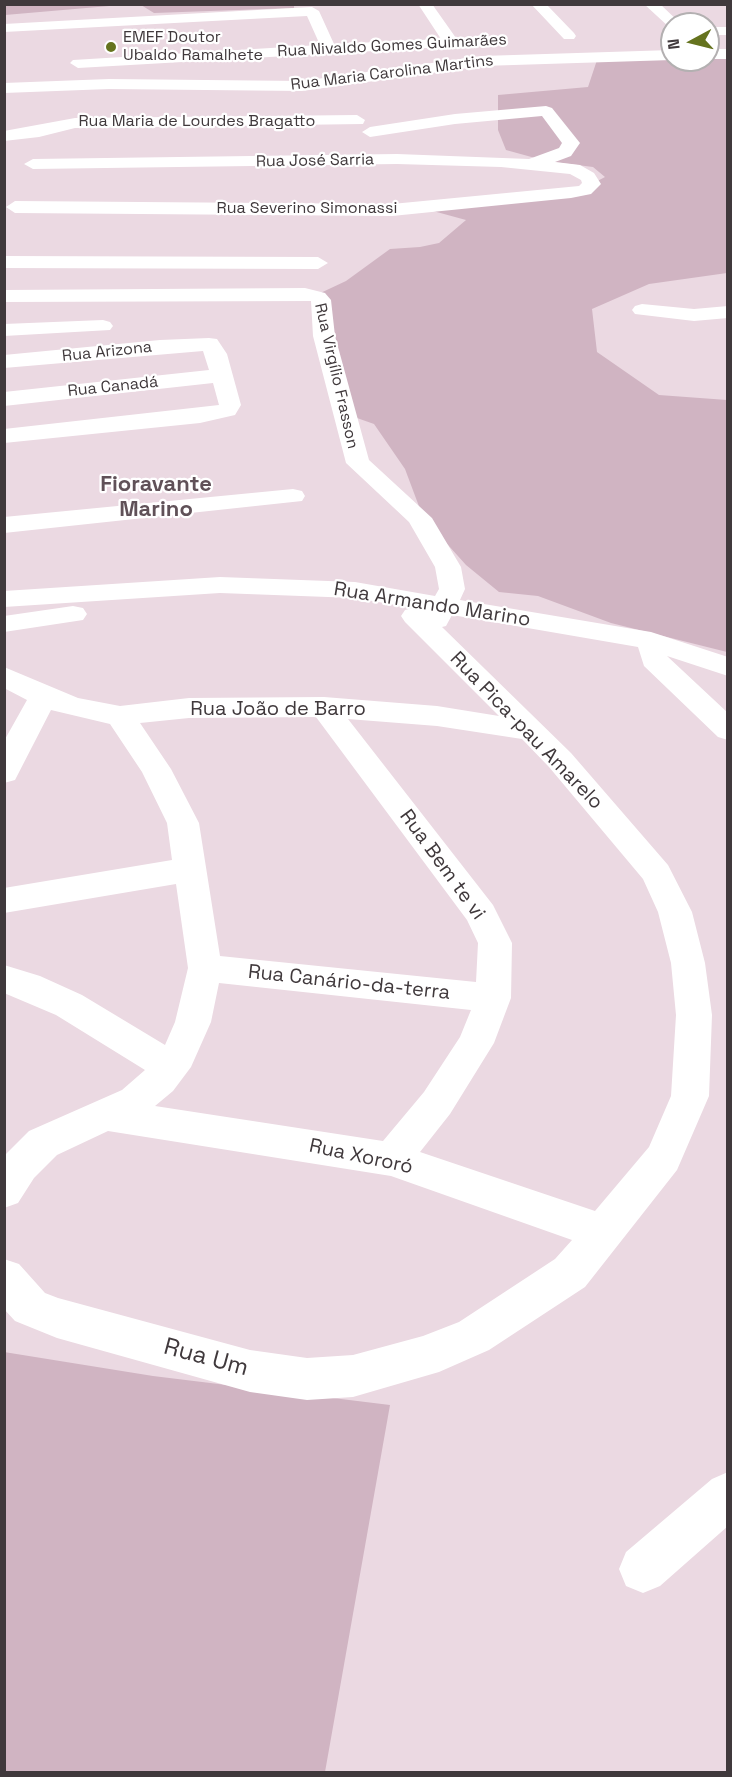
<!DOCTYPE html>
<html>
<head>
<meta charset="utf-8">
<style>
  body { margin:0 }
  #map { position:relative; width:732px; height:1777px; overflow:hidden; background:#ebd9e2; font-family:"Space Grotesk",sans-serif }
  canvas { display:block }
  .frame { position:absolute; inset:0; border:6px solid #40393c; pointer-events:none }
  .north { position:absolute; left:660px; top:12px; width:60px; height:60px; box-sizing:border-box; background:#fff; border:2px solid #b3b0b1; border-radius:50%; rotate:263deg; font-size:16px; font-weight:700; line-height:24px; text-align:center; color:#40393c }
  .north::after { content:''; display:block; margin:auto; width:21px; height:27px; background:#65731e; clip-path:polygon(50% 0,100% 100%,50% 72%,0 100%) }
</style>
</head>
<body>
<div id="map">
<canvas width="732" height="1777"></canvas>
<div class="frame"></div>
<div class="north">N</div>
</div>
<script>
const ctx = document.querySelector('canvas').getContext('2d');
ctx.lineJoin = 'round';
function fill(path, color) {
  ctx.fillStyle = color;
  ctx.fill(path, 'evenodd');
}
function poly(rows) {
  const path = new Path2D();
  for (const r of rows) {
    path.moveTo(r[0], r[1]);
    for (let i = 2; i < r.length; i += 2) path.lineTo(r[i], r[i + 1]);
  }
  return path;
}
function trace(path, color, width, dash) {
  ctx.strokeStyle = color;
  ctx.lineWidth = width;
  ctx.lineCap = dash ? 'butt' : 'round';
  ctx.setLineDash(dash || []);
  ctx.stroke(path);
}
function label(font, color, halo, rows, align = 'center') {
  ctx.font = font + ' "Space Grotesk",sans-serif';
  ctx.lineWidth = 4.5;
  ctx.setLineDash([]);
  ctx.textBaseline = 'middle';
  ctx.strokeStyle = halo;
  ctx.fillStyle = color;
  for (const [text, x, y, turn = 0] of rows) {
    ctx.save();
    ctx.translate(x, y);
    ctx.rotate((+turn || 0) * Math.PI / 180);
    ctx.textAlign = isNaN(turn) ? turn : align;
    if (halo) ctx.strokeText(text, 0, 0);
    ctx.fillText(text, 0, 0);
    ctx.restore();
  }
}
fill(poly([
  [5,4,121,4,121,5,5,15],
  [141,5,294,5,294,8,154,13],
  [708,57,727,57,727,273,649,284,592,309,597,352,659,395,727,400,727,652,611,623,538,596,499,592,466,565,423,517,405,469,374,424,357,418,314,296,346,281,390,249,420,247,439,243,466,220,433,211,588,186,605,177,593,167,546,161,506,150,498,130,498,95,588,87,597,60,708,60],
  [4,1352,153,1376,390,1405,325,1772,5,1772]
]), '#d0b4c2');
fill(poly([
  [418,4,432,4,456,38,496,36,503,40,496,44,78,68,70,63,73,60,320,45,307,16,4,32,4,24,312,7,319,11,334,44,441,39,418,4],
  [531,4,546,4,574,33,576,36,574,39,564,39,531,4],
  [644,4,660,4,681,24,672,24,672,28,669,27,644,4],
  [708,27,728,27,728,35,708,35,708,27],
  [708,49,728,49,728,59,708,59,708,49],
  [672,50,672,60,482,66,302,91,109,89,4,93,4,83,109,79,302,81,482,56,672,50],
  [546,106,552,108,580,143,571,156,555,162,580,165,594,173,601,184,591,194,571,198,392,216,15,213,6,207,15,201,392,204,579,186,582,183,581,180,570,174,501,167,397,164,33,169,24,164,33,159,397,154,529,159,559,148,562,143,542,116,455,124,370,137,362,132,370,127,455,114,546,106],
  [357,115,365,120,363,124,75,128,39,137,4,141,4,131,75,118,357,115],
  [4,256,318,257,328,263,318,269,4,268,4,256],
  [305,288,325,293,331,300,335,336,369,460,432,518,461,567,465,589,460,600,651,632,728,657,728,676,667,656,728,713,728,740,718,737,644,666,638,647,452,615,446,626,442,627,571,753,668,865,692,912,705,963,712,1015,709,1096,677,1170,585,1287,489,1350,439,1372,353,1397,307,1400,250,1392,57,1338,15,1321,4,1309,4,1259,19,1264,45,1293,58,1298,250,1350,307,1358,353,1355,423,1336,459,1322,555,1259,572,1240,391,1176,108,1131,57,1155,34,1178,18,1203,4,1208,6,1154,29,1131,122,1090,145,1070,56,1015,4,993,4,965,40,976,82,995,165,1045,175,1022,188,968,176,884,4,913,4,888,172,860,167,823,142,772,110,724,51,710,15,780,4,783,4,741,27,700,4,688,4,667,78,698,120,706,189,698,324,697,437,706,499,716,405,622,401,616,405,610,413,608,355,598,220,593,4,607,4,591,220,577,355,582,435,596,439,589,435,567,409,522,346,463,313,336,311,301,4,302,4,290,305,288],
  [316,717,467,920,478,943,476,982,220,956,199,823,171,769,140,723,189,718,316,717],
  [348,719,437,726,522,739,549,767,643,879,658,912,671,963,676,1015,671,1096,649,1147,595,1211,420,1152,450,1114,494,1043,511,998,512,943,493,905,348,719],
  [219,983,471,1010,460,1037,424,1092,383,1141,155,1106,173,1091,191,1067,211,1022,219,983],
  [642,304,694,309,728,306,728,318,694,321,635,314,632,310,635,306,642,304],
  [103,320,110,322,113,326,110,330,4,336,4,324,103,320],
  [209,338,217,339,227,354,241,405,235,415,200,423,4,443,4,429,219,405,213,383,4,406,4,392,209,370,203,351,4,368,4,355,160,340,209,338],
  [293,489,302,491,305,496,302,501,4,533,4,517,293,489],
  [73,606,83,608,87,614,83,620,4,632,4,616,73,606],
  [728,1472,728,1526,660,1586,643,1593,626,1586,619,1569,626,1552,712,1479,728,1472]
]), '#fff');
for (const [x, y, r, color] of [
  [111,47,6,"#65731e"]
]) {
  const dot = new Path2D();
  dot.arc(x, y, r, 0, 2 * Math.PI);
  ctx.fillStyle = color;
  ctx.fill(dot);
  trace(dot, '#fff', 2);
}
label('16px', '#40393c', '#fff', [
  ["EMEF Doutor",123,38],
  ["Ubaldo Ramalhete",123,56]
], 'left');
label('16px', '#40393c', '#fff', [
  ["Rua Nivaldo Gomes Guimarães",392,46,-3],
  ["Rua Maria Carolina Martins",392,73,-7],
  ["Rua Maria de Lourdes Bragatto",197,122],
  ["Rua José Sarria",315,161,-1],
  ["Rua Severino Simonassi",307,209],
  ["Rua Arizona",107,352,-6],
  ["Rua Virgílio Frasson",336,376,77],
  ["Rua Canadá",113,387,-6]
]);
label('20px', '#40393c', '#fff', [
  ["Rua Armando Marino",432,605,9],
  ["Rua João de Barro",278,710],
  ["Rua Pica-pau Amarelo",526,731,46],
  ["Rua Bem te vi",442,865,54],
  ["Rua Canário-da-terra",349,983,6],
  ["Rua Xororó",361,1157,12]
]);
label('bold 22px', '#605158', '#fff', [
  ["Fioravante",156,485],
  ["Marino",156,510]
]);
label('24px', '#40393c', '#fff', [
  ["Rua Um",206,1358,15]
]);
</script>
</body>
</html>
